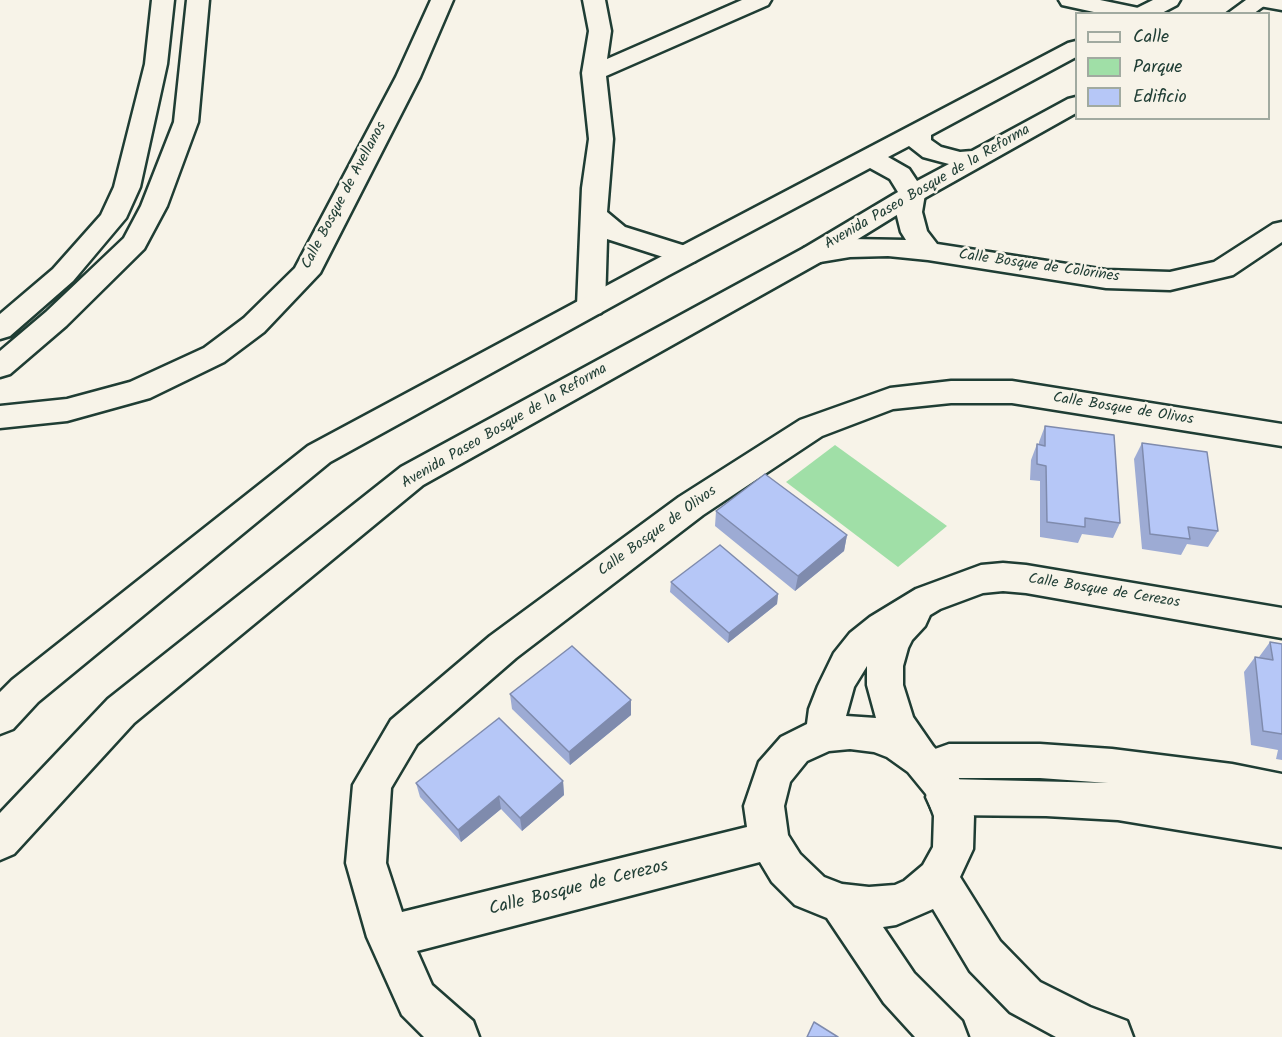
<!DOCTYPE html>
<html>
<head>
<meta charset="utf-8">
<style>
  body { margin:0 }
  #map { position:relative; width:1282px; height:1037px; overflow:hidden; background:#f7f3e8; font-family:Kalam,sans-serif }
  canvas { display:block }
  .legend { position:absolute; left:1075px; top:12px; width:195px; height:108px; box-sizing:border-box; background:#f7f3e8; border:2px solid #a1aaa0; margin:0; padding:8px 10px; list-style:none; font-size:18px; color:#1f3d34 }
  .legend li { display:flex; align-items:center; gap:12px; height:30px }
  .legend b { width:30px; border:2px solid #a1aaa0 }
</style>
</head>
<body>
<div id="map">
<canvas width="1282" height="1037"></canvas>
<ul class="legend">
<li><b style="height:8px;background:#f7f3e8"></b>Calle</li>
<li><b style="height:16px;background:#a0dfa7"></b>Parque</li>
<li><b style="height:16px;background:#b6c7f7"></b>Edificio</li>
</ul>
</div>
<script>
const ctx = document.querySelector('canvas').getContext('2d');
ctx.lineJoin = 'round';
function fill(path, color) {
  ctx.fillStyle = color;
  ctx.fill(path, 'evenodd');
}
function poly(rows) {
  const path = new Path2D();
  for (const r of rows) {
    path.moveTo(r[0], r[1]);
    for (let i = 2; i < r.length; i += 2) path.lineTo(r[i], r[i + 1]);
  }
  return path;
}
function trace(path, color, width, dash) {
  ctx.strokeStyle = color;
  ctx.lineWidth = width;
  ctx.lineCap = dash ? 'butt' : 'round';
  ctx.setLineDash(dash || []);
  ctx.stroke(path);
}
function label(font, color, halo, rows, align = 'center') {
  ctx.font = font + ' Kalam,sans-serif';
  ctx.lineWidth = 5;
  ctx.setLineDash([]);
  ctx.textBaseline = 'middle';
  ctx.strokeStyle = halo;
  ctx.fillStyle = color;
  for (const [text, x, y, turn = 0] of rows) {
    ctx.save();
    ctx.translate(x, y);
    ctx.rotate((+turn || 0) * Math.PI / 180);
    ctx.textAlign = isNaN(turn) ? turn : align;
    if (halo) ctx.strokeText(text, 0, 0);
    ctx.fillText(text, 0, 0);
    ctx.restore();
  }
}
fill(poly([
  [835,445,947,526,898,567,786,482]
]), '#a0dfa7');
const minor = poly([
  [431,0,453,0,420,77,320,273,264,332,224,362,150,398,67,421,0,428,0,406,67,399,130,382,204,348,244,318,295,268,396,77,431,0],
  [583,0,605,0,611,31,607,59,742,0,771,0,768,5,606,76,613,139,607,212,625,227,695,249,699,255,695,261,685,264,607,239,605,306,601,313,591,315,581,313,577,306,582,188,589,139,582,73,589,31,583,0],
  [1059,0,1100,0,1143,9,1145,14,1103,14,1062,5,1059,0],
  [1251,0,1282,0,1282,10,1254,5,1251,0],
  [912,186,921,188,925,194,922,212,927,231,937,244,1106,270,1170,272,1214,262,1273,224,1282,222,1282,242,1233,275,1170,290,1106,288,928,260,888,256,850,257,814,263,804,260,800,254,804,248,850,239,906,240,901,232,896,212,899,194,903,188,912,186],
  [951,381,1012,381,1282,424,1282,446,1012,403,951,403,893,409,822,436,703,515,516,658,417,744,391,788,386,863,402,912,747,827,744,806,759,762,781,737,807,724,809,709,818,686,834,653,850,633,870,617,916,589,981,565,1003,563,1026,565,1282,608,1282,638,1026,593,1003,591,983,593,940,609,930,615,925,626,912,640,908,648,903,666,903,685,913,717,933,746,956,771,974,816,973,849,960,877,1000,941,1040,982,1090,1007,1127,1021,1133,1037,1056,1037,1010,1012,970,971,933,909,896,925,883,927,914,973,962,1021,968,1037,915,1037,884,1003,827,918,795,905,772,882,760,862,417,951,432,985,473,1021,479,1037,424,1037,402,1015,367,937,346,863,353,785,391,720,490,636,679,497,800,420,890,388,951,381],
  [867,666,867,685,876,718,846,716,854,687,867,666],
  [850,749,874,752,887,757,908,772,926,794,934,816,933,847,923,865,904,881,895,885,869,887,842,884,824,877,800,854,788,835,784,806,790,782,807,761,829,751,850,749]
]);
const tertiary = poly([
  [152,0,174,0,167,64,140,187,126,218,73,281,10,336,0,339,0,314,53,269,101,215,114,187,145,64,152,0],
  [187,0,209,0,198,122,167,206,144,249,66,326,10,374,0,377,0,351,46,312,124,238,141,206,174,122,187,0],
  [949,744,1040,744,1112,749,1232,764,1282,774,1282,847,1118,820,1046,816,946,815,932,810,926,797,932,784,946,779,1108,783,1040,778,949,778,935,773,930,761,935,749,949,744]
]);
const secondary = poly([
  [1153,0,1180,0,1177,5,1160,14,1133,14,1135,9,1153,0],
  [1246,0,1272,0,1253,14,1227,14,1246,0],
  [1076,41,1076,57,931,135,931,140,941,147,960,152,972,151,1068,99,1076,97,1076,113,921,200,824,260,423,485,134,723,14,854,0,860,0,813,108,699,401,467,804,248,898,192,890,179,870,168,669,275,330,462,38,702,13,729,0,734,0,692,12,680,308,446,649,263,1068,43,1076,41],
  [909,146,923,157,949,164,917,181,909,169,888,157,909,146]
]);
trace(minor, '#1f3d34', 5);
trace(tertiary, '#1f3d34', 5);
trace(secondary, '#1f3d34', 5);
fill(minor, '#f7f3e8');
fill(tertiary, '#f7f3e8');
fill(secondary, '#f7f3e8');
fill(poly([
  [1045,426,1120,523,1113,538,1082,534,1078,543,1040,537,1040,481,1030,480,1031,460,1037,444,1039,445,1039,442],
  [1142,443,1218,531,1208,547,1187,544,1181,555,1142,549,1134,459],
  [716,511,847,535,844,551,795,591,715,526],
  [671,582,778,594,777,604,728,643,670,592],
  [1270,642,1282,644,1282,760,1276,759,1278,750,1251,745,1244,672,1255,657,1259,658,1259,657],
  [510,694,631,700,631,715,570,765,512,709],
  [563,781,564,795,522,831,501,809,461,842,420,797,416,783]
]), '#9dabd4');
fill(poly([
  [847,535,844,551,795,591,798,576],
  [778,594,777,604,728,643,729,633],
  [631,700,631,715,570,765,569,752],
  [563,781,564,795,522,831,520,818],
  [499,796,501,809,461,842,458,830]
]), '#7f8bad');
const building = poly([
  [1045,426,1114,435,1120,523,1085,518,1085,527,1047,522,1046,466,1037,464,1037,444,1045,446,1045,426],
  [1142,443,1207,452,1218,531,1188,527,1190,539,1150,534,1142,443],
  [765,474,847,535,798,576,716,511,765,474],
  [720,545,778,594,729,633,671,582,720,545],
  [1270,642,1282,644,1282,734,1263,731,1255,657,1273,660,1270,642],
  [572,646,631,700,569,752,510,694,572,646],
  [499,718,563,781,520,818,499,796,458,830,416,783,499,718],
  [814,1022,838,1037,807,1037,814,1022]
]);
fill(building, '#b6c7f7');
trace(building, '#7f8bad', 1.5);
label('15px', '#1f3d34', '#f7f3e8', [
  ["Avenida Paseo Bosque de la Reforma",928,188,-30],
  ["Calle Bosque de Avellanos",345,196,-62],
  ["Calle Bosque de Colorines",1039,267,8],
  ["Calle Bosque de Olivos",1123,410,9],
  ["Avenida Paseo Bosque de la Reforma",505,427,-30],
  ["Calle Bosque de Olivos",658,532,-36],
  ["Calle Bosque de Cerezos",1104,592,9]
]);
label('18px', '#1f3d34', '#f7f3e8', [
  ["Calle Bosque de Cerezos",579,889,-14]
]);
</script>
</body>
</html>
